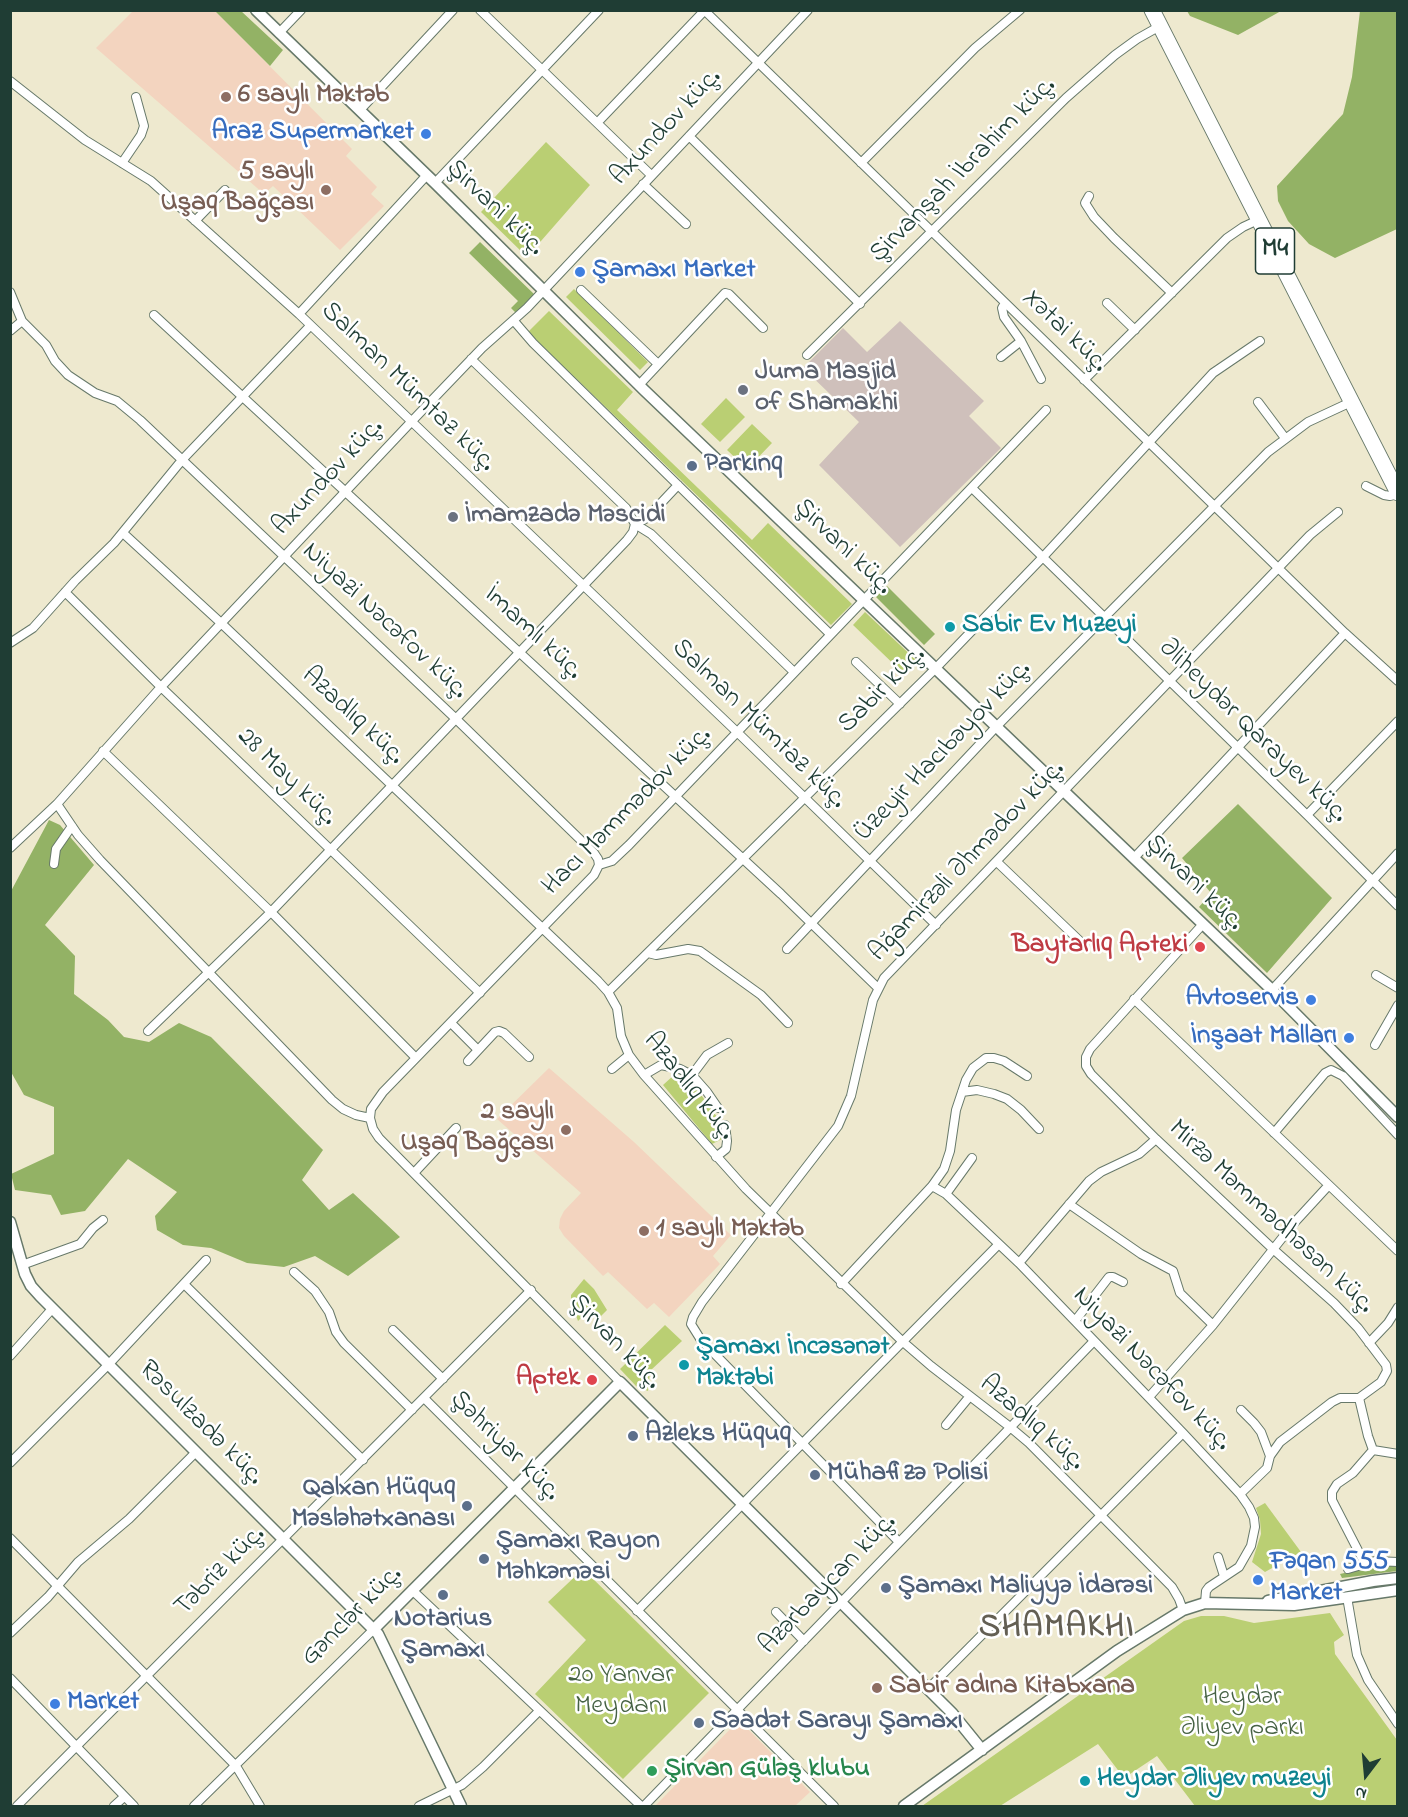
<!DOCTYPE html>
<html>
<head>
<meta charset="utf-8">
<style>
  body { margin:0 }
  #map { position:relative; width:1408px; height:1817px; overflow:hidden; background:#eee9cf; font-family:"Indie Flower",sans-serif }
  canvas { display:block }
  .frame { position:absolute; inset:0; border:12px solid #1f3d34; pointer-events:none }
  .north { position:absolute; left:1336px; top:1745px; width:60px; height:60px; -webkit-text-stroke:4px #fff; paint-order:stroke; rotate:196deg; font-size:16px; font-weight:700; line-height:24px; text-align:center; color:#1f3d34 }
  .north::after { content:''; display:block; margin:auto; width:21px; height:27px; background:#1f3d34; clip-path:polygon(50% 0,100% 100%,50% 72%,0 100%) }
</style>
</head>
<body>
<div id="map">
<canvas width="1408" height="1817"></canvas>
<div class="frame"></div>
<div class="north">N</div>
</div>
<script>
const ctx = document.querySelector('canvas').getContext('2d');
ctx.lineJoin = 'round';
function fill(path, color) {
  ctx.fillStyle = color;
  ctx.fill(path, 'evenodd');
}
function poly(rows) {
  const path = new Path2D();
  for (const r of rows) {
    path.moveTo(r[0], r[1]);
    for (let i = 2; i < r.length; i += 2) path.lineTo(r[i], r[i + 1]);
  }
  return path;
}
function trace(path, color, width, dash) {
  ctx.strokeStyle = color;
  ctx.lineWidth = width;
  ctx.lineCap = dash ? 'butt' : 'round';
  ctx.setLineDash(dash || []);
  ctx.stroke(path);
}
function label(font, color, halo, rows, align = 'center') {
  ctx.font = font + ' "Indie Flower",sans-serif';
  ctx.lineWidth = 5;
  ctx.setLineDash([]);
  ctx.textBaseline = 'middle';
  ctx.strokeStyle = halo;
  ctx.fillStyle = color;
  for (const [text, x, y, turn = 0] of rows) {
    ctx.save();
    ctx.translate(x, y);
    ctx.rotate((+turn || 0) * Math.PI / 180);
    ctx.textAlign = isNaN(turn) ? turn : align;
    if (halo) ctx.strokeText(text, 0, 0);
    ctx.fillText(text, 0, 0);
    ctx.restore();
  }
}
fill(poly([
  [133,11,215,11,352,149,346,156,377,187,371,194,384,206,340,250,273,186,264,194,96,48],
  [549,1068,634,1142,731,1235,713,1256,720,1264,669,1317,654,1303,647,1309,608,1272,603,1276,564,1236,559,1228,560,1219,564,1211,581,1193,497,1119],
  [739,1720,810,1792,795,1806,655,1806]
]), '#f3d4bf');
fill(poly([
  [900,321,984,401,969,416,1001,448,900,547,819,465,859,422,803,368,843,328,867,352]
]), '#cfc0bb');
fill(poly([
  [546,142,590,185,527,257,481,212],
  [574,289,648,362,640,370,566,297],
  [549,311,633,392,617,410,752,540,768,523,852,604,831,625,528,332],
  [726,398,745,417,720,442,701,424],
  [752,424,772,443,747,469,727,450],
  [865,612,918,662,905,675,853,625],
  [674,1075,693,1085,699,1092,720,1121,722,1139,712,1144,663,1085],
  [584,1279,594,1289,607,1310,601,1316,591,1308,578,1321,571,1302,571,1295],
  [665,1325,682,1341,650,1371,648,1391,636,1386,620,1369],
  [1265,1503,1301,1552,1265,1572,1252,1562,1261,1534,1260,1520,1256,1508],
  [583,1569,709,1693,623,1779,535,1694,586,1640,548,1602],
  [1330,1613,1344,1635,1334,1642,1335,1654,1397,1740,1397,1806,1195,1806,1157,1756,1124,1778,1098,1744,1000,1806,922,1806,1184,1621,1201,1616,1224,1616,1254,1623]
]), '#bacf73');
fill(poly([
  [215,11,241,11,283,50,270,66],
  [1187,11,1281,11,1238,35,1190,16],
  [1360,11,1397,11,1397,229,1335,258,1309,244,1288,221,1278,201,1277,186,1343,114,1352,77],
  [480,242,534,294,516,313,511,308,518,301,469,253],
  [887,586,935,634,924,645,876,597],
  [1238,804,1332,898,1267,973,1199,907,1211,893,1182,858],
  [49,820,60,825,94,865,45,925,75,956,74,994,108,1020,124,1037,149,1042,179,1023,211,1037,323,1150,302,1180,329,1210,353,1193,400,1237,348,1276,315,1256,284,1267,247,1263,211,1248,183,1245,157,1230,155,1216,177,1192,128,1159,85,1211,61,1215,51,1195,15,1190,11,1174,54,1154,54,1107,24,1095,11,1072,10,893],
  [1397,1564,1397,1571,1342,1578,1340,1574,1379,1565]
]), '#93b265');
const street = poly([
  [480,10,651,175],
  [704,10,1345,633,1398,681],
  [279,33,301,10],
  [10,81,85,140,151,181,299,314,737,732,936,925],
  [360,110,453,10],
  [598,122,705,10],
  [689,136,860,304],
  [122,163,141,135,144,126,136,97],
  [861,163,975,48,1020,10],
  [435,183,599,10],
  [643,184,686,224],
  [1089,196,1085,203,1094,217,1114,238,1172,293],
  [195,221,225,190],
  [581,290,658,364],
  [10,292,22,321,46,345,55,361,68,375,95,393,117,401,140,420,455,718,594,853,598,859,599,865],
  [1005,303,1002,308,1004,317,1021,341,1041,379],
  [1107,303,1135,330],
  [299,314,427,175],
  [154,315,781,894,878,988],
  [514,321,533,343,830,634],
  [10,331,22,321],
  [807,355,1066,98,1115,55,1137,39,1160,26],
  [1001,357,1021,341],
  [471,359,626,508,635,524,651,534,794,672],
  [1084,380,1227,238,1243,227,1258,220],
  [639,385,725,293,729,294,763,328],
  [1258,402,1285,438],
  [1366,486,1384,495,1390,496,1398,494],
  [972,488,1307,815,1398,906],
  [635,524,647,518,678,485],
  [123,533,221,623,598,981,608,992,617,1008,621,1036,629,1055,644,1075,746,1189,902,1341,931,1366,1010,1427,1029,1443,1172,1587,1179,1599,1183,1610],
  [65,592,161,687,480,993],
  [10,643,33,628,75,581,114,543,182,460,310,326],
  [856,662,900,704],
  [103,751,271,912,416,1058],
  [57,804,78,835,100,860,332,1100,343,1109,356,1115,370,1118],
  [1307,815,1398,721],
  [10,848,57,804,161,687,412,421,482,348,527,308,808,10],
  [1134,858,1345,633],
  [997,862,1083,944],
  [54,864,56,849,72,826],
  [1203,924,1090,1049,1086,1057,1086,1066,1091,1074,1156,1139,1273,1249,1334,1303,1358,1328,1386,1365,1387,1371,1381,1382,1359,1398,1368,1436,1373,1450,1398,1454],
  [787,949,996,727,1268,452,1308,422,1351,402],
  [648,953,656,955,688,949,700,951,761,995,788,1023],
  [1376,975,1398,988],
  [1272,990,1398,853],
  [608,992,935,669,1043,557,1213,373,1260,341],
  [1134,999,1398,1251],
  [451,1023,478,1050],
  [148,1031,271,912,627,540,633,532,635,524],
  [1375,1045,1398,1005],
  [468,1061,495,1032,499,1031,504,1033,529,1057],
  [612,1069,629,1055],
  [644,1075,661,1065,680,1069,692,1075,707,1055,728,1043],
  [692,1075,707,1092,718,1108],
  [962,1092,977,1090,994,1094,1007,1099,1021,1110,1039,1129],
  [1274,1133,1325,1073,1331,1070,1343,1076,1398,1135],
  [716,1157,726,1149,727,1141,725,1125],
  [414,1173,456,1128],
  [932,1186,946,1194,1019,1263,1183,1433,1240,1494,1249,1507,1254,1518,1255,1527,1251,1546,1239,1567,1209,1587,1206,1591,1205,1603],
  [946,1194,972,1158],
  [1069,1204,1141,1254,1173,1271,1180,1293,1213,1325],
  [1019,1263,1089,1181,1101,1172,1139,1154,1156,1139],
  [22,1265,80,1244,93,1228,103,1220],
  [294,1272,315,1291,329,1312,336,1332,344,1343,412,1410],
  [184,1284,363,1460],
  [841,1284,932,1186,944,1169,950,1151,956,1110,966,1080,973,1068,986,1058,994,1058,1004,1061,1027,1076],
  [1075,1321,1109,1277,1113,1277,1123,1282],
  [393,1330,443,1379],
  [1369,1343,1388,1323,1398,1307],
  [10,1356,52,1309],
  [620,1382,379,1138,373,1129,370,1118,371,1109,383,1092,594,875,599,865,612,861,629,845,1046,410],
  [1149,1397,1213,1325,1294,1223,1328,1186],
  [424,1398,834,1806],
  [1241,1410,1254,1423,1261,1432,1270,1456],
  [946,1425,970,1396],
  [10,1463,108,1365,206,1260],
  [1240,1494,1267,1468,1270,1456,1280,1442,1332,1402,1340,1398,1359,1398],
  [10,1538,236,1766,260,1806],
  [899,1542,701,1340,691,1324,693,1317,702,1302,838,1126,851,1096,873,1000,884,978,1310,535,1338,512],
  [1218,1557,1224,1576],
  [1365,1564,1332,1500,1332,1492,1337,1484,1353,1473,1373,1450],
  [1348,1569,1375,1561,1398,1562],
  [412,1590,641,1806],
  [1347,1597,1357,1655,1368,1680,1398,1724],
  [637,1611,999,1244],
  [776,1612,804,1641],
  [10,1633,48,1597,78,1562,129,1519,196,1452],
  [10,1678,134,1806],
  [928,1689,1183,1433],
  [17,1806,531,1290],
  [114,1806,124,1797],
  [194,1806,374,1629],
  [419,1806,462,1785,483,1767,539,1711],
  [644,1806,1094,1341]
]);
const secondary = poly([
  [256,10,435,183,645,391,1272,990,1398,1117],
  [10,1222,25,1274,31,1286,40,1296,378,1634,461,1806],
  [1268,1601,1373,1581,1398,1578],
  [374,1629,620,1382,952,1713,982,1750],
  [904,1806,1117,1651,1183,1610,1205,1603,1294,1605,1398,1590]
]);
const highway = poly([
  [1152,10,1398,493]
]);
trace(street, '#67796a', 10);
trace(secondary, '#67796a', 13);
trace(highway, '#67796a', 17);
trace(street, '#fff', 8);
trace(secondary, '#fff', 10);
trace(highway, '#fff', 15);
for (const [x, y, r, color] of [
  [226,97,6,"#8d6e63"],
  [426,134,6,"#3f7fe0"],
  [326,190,6,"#8d6e63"],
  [580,272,6,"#3f7fe0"],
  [743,390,6,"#6b7280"],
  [692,466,6,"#5c6f8a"],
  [453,517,6,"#6b7280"],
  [950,627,6,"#0f9aa8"],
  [1200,947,6,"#e0444e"],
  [1311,1000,6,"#3f7fe0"],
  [1349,1038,6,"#3f7fe0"],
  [566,1130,6,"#8d6e63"],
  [644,1231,6,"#8d6e63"],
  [684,1365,6,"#0f9aa8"],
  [592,1380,6,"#e0444e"],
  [633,1436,6,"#5c6f8a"],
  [815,1475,6,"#5c6f8a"],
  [467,1506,6,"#5c6f8a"],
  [484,1559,6,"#5c6f8a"],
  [1258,1580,6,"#3f7fe0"],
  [886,1588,6,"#5c6f8a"],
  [443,1595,6,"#5c6f8a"],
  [877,1688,6,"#8d6e63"],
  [55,1704,6,"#3f7fe0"],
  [699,1723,6,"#5c6f8a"],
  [652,1771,6,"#2e9e5b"],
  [1085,1781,6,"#0f9aa8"]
]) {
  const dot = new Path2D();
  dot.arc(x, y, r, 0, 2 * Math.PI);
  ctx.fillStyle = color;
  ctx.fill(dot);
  trace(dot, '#fff', 2);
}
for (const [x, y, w] of [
  [1275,251,39]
]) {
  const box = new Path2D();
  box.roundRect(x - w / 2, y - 23, w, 46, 4.5);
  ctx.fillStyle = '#fff';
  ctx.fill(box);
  trace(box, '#1f3d34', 1.5);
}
label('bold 26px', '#1f3d34', null, [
  ["M4",1275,251]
]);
label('bold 27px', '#785e54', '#fff', [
  ["6 saylı Məktəb",238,97],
  ["5 saylı",314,174,"right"],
  ["Uşaq Bağçası",314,205,"right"],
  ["2 saylı",554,1114,"right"],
  ["Uşaq Bağçası",554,1145,"right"],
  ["1 saylı Məktəb",656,1231],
  ["Sabir adına Kitabxana",889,1688]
], 'left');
label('27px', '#1f3d34', '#fff', [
  ["Axundov küç.",667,128,-47],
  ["Şirvanşah İbrahim küç.",964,171,-45],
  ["Şirvani küç.",494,209,44],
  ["Xətai küç.",1064,332,44],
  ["Salman Mümtaz küç.",407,388,44],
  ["Axundov küç.",329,478,-47],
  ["Şirvani küç.",842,548,44],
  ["Niyazi Nəcəfov küç.",384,622,43],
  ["İmamlı küç.",532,634,43],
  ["Sabir küç.",883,691,-45],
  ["Azadlıq küç.",352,717,43],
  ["Salman Mümtaz küç.",758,725,44],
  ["Əliheydər Qarayev küç.",1252,732,44],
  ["Üzeyir Hacıbəyov küç.",944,752,-46],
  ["28 May küç.",286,778,44],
  ["Hacı Məmmədov küç.",628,812,-45],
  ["Ağamirzəli Əhmədov küç.",968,862,-46],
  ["Şirvani küç.",1193,884,44],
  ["Azadlıq küç.",688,1087,51],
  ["Mirzə Məmmədhəsən küç.",1270,1218,43],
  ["Şirvan küç.",614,1343,46],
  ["Niyazi Nəcəfov küç.",1151,1370,46],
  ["Rəsulzadə küç.",200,1424,45],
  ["Azadlıq küç.",1031,1424,41],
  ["Şəhriyar küç.",504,1447,45],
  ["Təbriz küç.",221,1572,-45],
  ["Azərbaycan küç.",829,1585,-46],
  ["Gənclər küç.",353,1617,-45]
]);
label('bold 27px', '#366cbe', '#fff', [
  ["Araz Supermarket",414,134],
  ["Şamaxı Market",592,272,"left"],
  ["Avtoservis",1299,1000],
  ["İnşaat Malları",1337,1038],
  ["Fəqan 555",1270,1564,"left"],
  ["Market",1270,1595,"left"],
  ["Market",67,1704,"left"]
], 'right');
label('bold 27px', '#5b616d', '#fff', [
  ["Juma Masjid",755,374],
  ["of Shamakhi",755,405],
  ["İmamzadə Məscidi",465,517]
], 'left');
label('bold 27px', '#4e5e75', '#fff', [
  ["Parkinq",704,466],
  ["Azleks Hüquq",645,1436],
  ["Mühafizə Polisi",827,1475],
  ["Qalxan Hüquq",455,1490,"right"],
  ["Məsləhətxanası",455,1521,"right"],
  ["Şamaxı Rayon",496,1543],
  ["Məhkəməsi",496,1574],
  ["Şamaxı Maliyyə İdarəsi",898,1588],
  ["Notarius",443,1621,"center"],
  ["Şamaxı",443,1652,"center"],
  ["Səadət Sarayı Şamaxı",711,1723]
], 'left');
label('bold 27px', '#0d838f', '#fff', [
  ["Sabir Ev Muzeyi",962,627],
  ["Şamaxı İncəsənət",696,1349],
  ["Məktəbi",696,1380],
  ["Heydər Əliyev muzeyi",1097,1781]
], 'left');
label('bold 27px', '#be3a42', '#fff', [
  ["Baytarlıq Apteki",1188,947],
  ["Aptek",580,1380]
], 'right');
label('27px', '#466244', '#fff', [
  ["20 Yanvar",621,1677],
  ["Meydanı",621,1708],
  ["Heydər",1242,1699],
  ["Əliyev parkı",1242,1730]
]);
label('bold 27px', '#27864d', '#fff', [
  ["Şirvan Güləş klubu",664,1771]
], 'left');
ctx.letterSpacing = '1.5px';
label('bold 33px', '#635f53', '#fff', [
  ["SHAMAKHI",1057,1630]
]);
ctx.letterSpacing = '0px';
</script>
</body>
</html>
